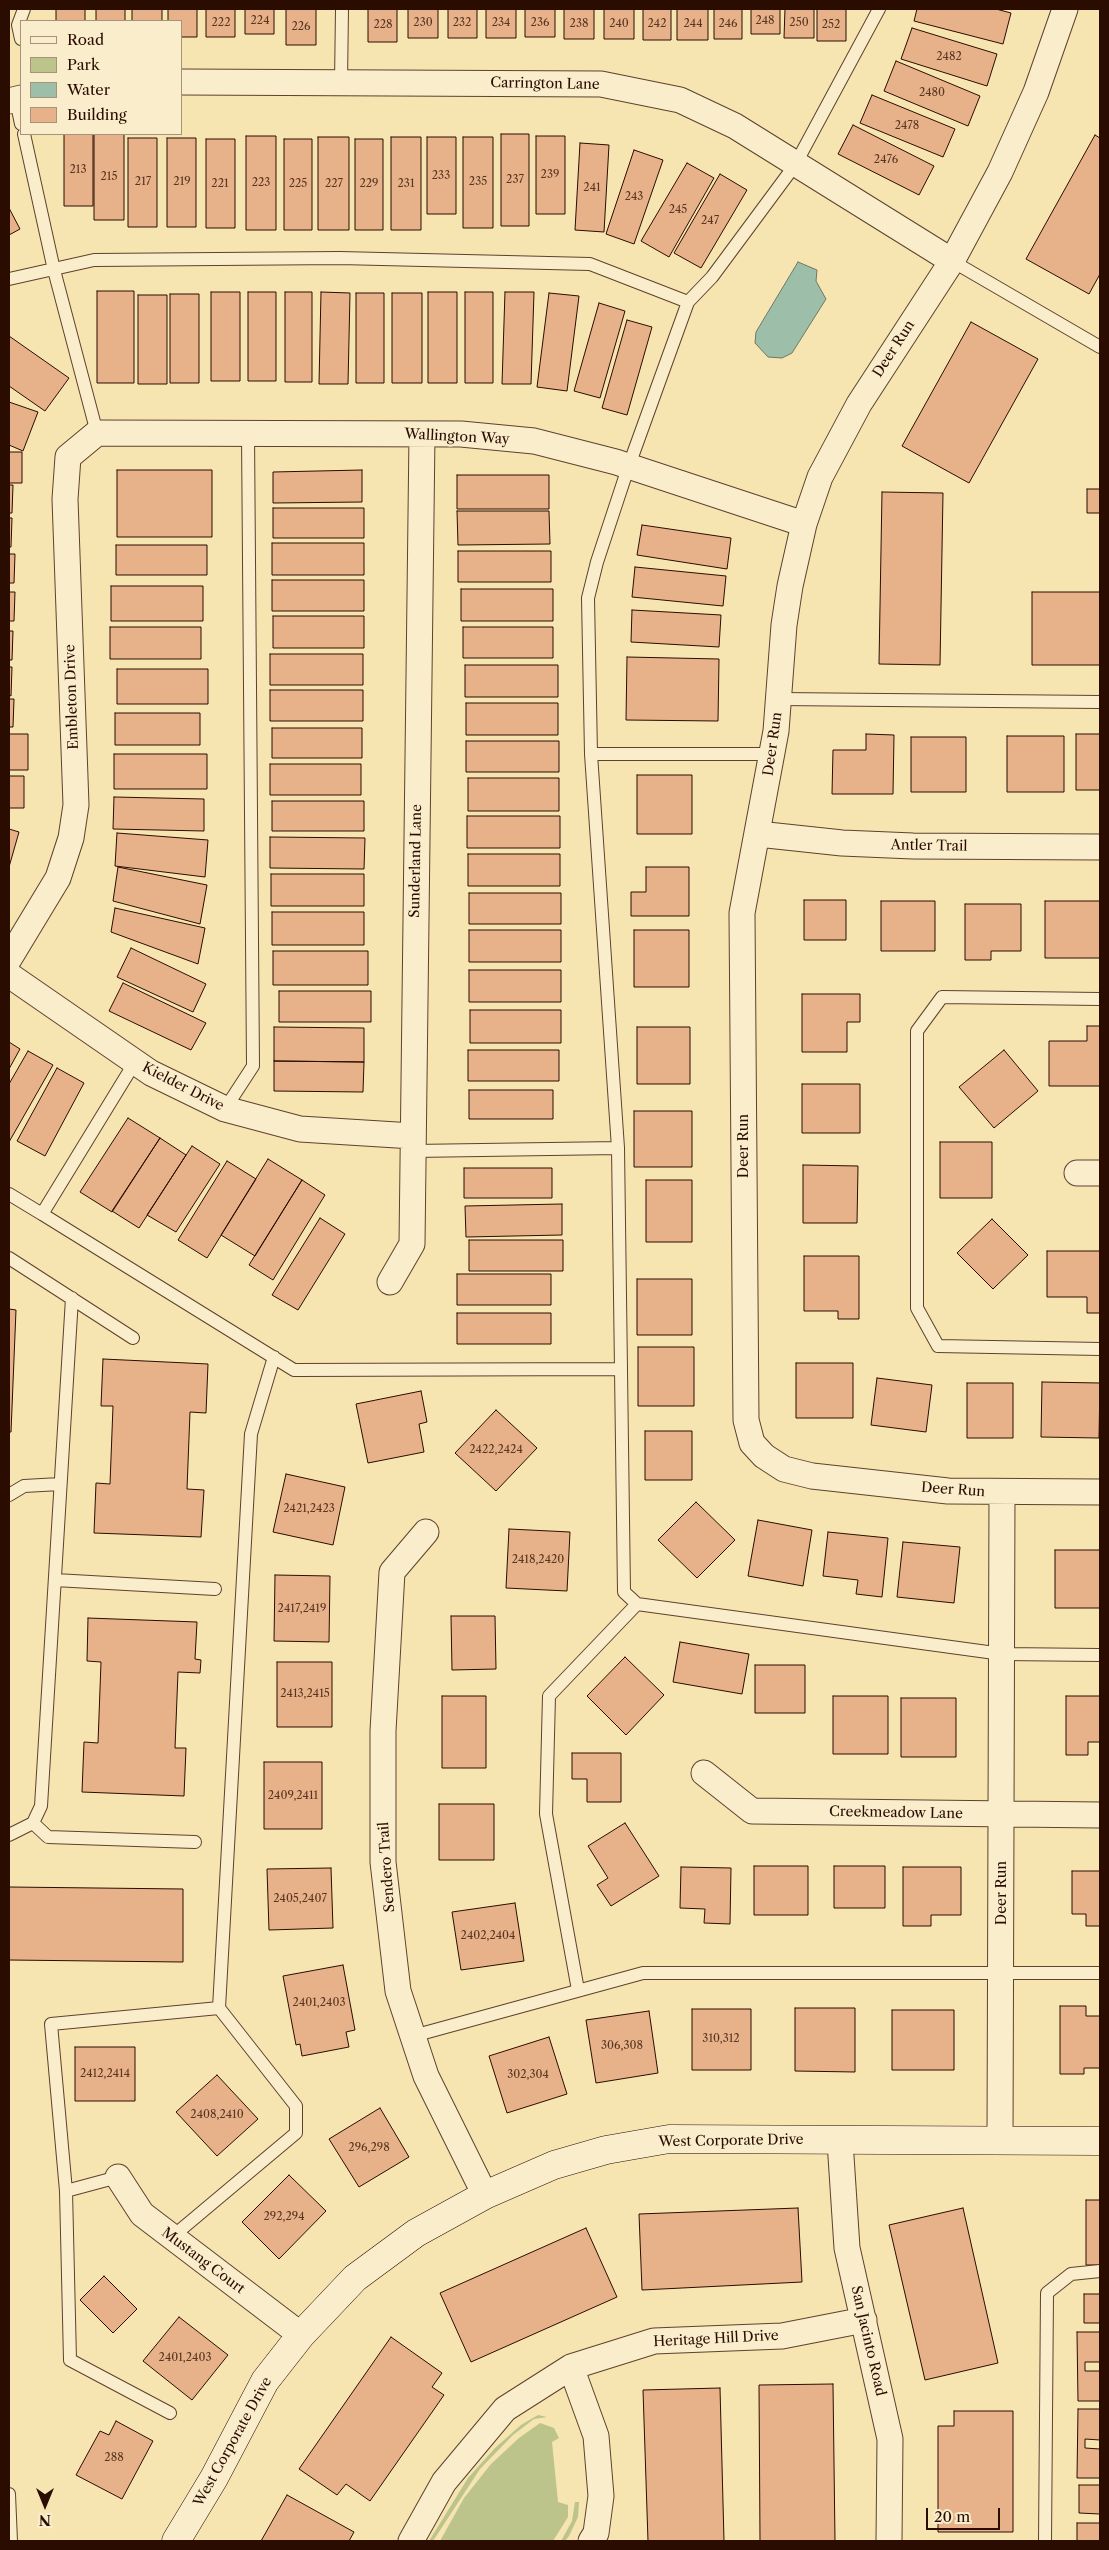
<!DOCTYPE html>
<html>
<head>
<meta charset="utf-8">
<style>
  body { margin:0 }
  #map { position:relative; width:1109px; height:2550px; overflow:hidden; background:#f6e4b1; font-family:"Libre Caslon Text",serif }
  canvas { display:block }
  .frame { position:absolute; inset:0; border:10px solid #2b0c00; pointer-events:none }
  .legend { position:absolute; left:20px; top:20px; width:162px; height:115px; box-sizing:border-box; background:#f9edcc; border:1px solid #a7937a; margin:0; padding:6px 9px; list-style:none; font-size:15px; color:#2b0c00 }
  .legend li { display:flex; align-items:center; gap:10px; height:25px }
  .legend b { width:25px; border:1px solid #a7937a }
  .north { position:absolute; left:20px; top:2480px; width:50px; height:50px; -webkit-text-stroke:4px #f9edcc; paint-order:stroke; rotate:180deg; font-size:14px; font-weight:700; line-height:20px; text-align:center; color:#2b0c00 }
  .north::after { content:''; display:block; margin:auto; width:18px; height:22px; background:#2b0c00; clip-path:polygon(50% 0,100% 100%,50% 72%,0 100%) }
  .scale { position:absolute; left:926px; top:2508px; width:74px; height:22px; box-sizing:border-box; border:2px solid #2b0c00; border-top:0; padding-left:6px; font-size:15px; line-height:18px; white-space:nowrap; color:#2b0c00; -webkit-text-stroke:4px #f9edcc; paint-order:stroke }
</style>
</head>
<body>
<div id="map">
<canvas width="1109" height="2550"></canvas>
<div class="frame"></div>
<ul class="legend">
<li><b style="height:6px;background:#f9edcc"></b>Road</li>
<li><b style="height:14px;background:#bcc48c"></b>Park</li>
<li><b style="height:14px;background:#9dbfa9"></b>Water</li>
<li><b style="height:14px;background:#e7b289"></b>Building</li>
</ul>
<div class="north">N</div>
<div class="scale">20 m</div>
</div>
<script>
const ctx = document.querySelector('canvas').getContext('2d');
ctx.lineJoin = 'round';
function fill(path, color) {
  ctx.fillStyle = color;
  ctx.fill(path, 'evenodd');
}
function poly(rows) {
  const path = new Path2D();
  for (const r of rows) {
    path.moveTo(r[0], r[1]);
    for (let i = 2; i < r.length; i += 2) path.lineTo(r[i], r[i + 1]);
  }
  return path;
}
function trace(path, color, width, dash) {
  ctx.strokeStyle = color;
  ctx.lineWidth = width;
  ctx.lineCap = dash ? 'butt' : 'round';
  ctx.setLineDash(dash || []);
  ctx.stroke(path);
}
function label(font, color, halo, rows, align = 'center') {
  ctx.font = font + ' "Libre Caslon Text",serif';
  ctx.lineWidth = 4.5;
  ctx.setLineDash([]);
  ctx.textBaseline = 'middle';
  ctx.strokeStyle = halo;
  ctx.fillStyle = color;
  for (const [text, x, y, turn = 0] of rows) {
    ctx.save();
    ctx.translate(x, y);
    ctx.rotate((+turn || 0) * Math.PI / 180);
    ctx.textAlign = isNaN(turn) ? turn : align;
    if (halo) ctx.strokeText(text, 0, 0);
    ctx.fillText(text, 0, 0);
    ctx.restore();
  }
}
fill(poly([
  [538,2415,547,2417,534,2419,513,2435,480,2469,433,2541,429,2541,468,2478,495,2448,521,2425],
  [540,2423,554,2428,559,2438,552,2442,558,2502,568,2505,568,2517,553,2541,440,2541,464,2498,491,2464,519,2438],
  [575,2502,579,2502,578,2517,569,2536,565,2541,561,2541,572,2521]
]), '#bcc48c');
const water = poly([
  [798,262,817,270,816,281,826,299,792,353,782,358,768,357,755,343,756,332,798,262]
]);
fill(water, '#9dbfa9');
trace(water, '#6f7765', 1);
const building = poly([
  [56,9,85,9,85,21,56,21,56,9],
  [96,9,125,9,125,21,96,21,96,9],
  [132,9,162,9,162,21,132,21,132,9],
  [168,9,197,9,197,37,181,37,181,21,168,21,168,9],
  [206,9,235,9,235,37,206,37,206,9],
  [245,9,274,9,274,34,245,34,245,9],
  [286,9,316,9,316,45,286,45,286,9],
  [368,9,397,9,397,42,368,42,368,9],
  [408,9,438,9,438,38,408,38,408,9],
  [448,9,477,9,477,38,448,38,448,9],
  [486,9,516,9,516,38,486,38,486,9],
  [525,9,555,9,555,37,525,37,525,9],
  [564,9,594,9,594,39,564,39,564,9],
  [604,9,634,9,634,39,604,39,604,9],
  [643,9,671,9,671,40,643,40,643,9],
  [677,9,708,9,708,40,677,40,677,9],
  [714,9,742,9,742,39,714,39,714,9],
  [751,9,780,9,780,34,751,34,751,9],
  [785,9,814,9,814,38,784,38,785,9],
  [817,9,846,9,846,41,817,41,817,9],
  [917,9,996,9,1011,13,1003,44,914,21,917,9],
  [912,28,997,54,987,86,901,59,912,28],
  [896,61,980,96,968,126,884,91,896,61],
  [872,95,955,129,943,157,860,123,872,95],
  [853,125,934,166,919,195,838,154,853,125],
  [64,134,93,134,93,206,64,206,64,134],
  [94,134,124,134,124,220,94,220,94,134],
  [501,134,529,134,529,226,501,226,501,134],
  [1095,135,1100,138,1100,274,1089,294,1026,259,1095,135],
  [246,136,276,136,276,230,246,230,246,136],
  [536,136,565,136,565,214,536,214,536,136],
  [318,137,349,137,349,230,318,230,318,137],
  [391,137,421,137,421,230,391,230,391,137],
  [427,137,456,137,456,214,427,214,427,137],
  [463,137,493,137,493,228,463,228,463,137],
  [128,138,157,138,157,227,128,227,128,138],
  [167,138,196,138,196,227,167,227,167,138],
  [206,139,235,139,235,228,206,228,206,139],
  [284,139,312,139,312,230,284,230,284,139],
  [355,139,383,139,383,230,355,230,355,139],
  [580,143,609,145,604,232,575,230,580,143],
  [634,150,663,160,634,244,606,234,634,150],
  [687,163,714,178,669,257,641,241,687,163],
  [720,174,747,190,701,268,674,253,720,174],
  [9,208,20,229,9,235,9,208],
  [97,291,134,291,134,383,97,383,97,291],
  [211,292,240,292,240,381,211,381,211,292],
  [248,292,276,292,276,381,248,381,248,292],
  [285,292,312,292,312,382,285,382,285,292],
  [321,292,350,293,348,384,319,384,321,292],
  [428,292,457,292,457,383,428,383,428,292],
  [465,292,493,292,493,383,465,383,465,292],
  [505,292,534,292,531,384,502,384,505,292],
  [356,293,384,293,384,383,356,383,356,293],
  [392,293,422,293,422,383,392,383,392,293],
  [549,293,579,296,567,391,537,387,549,293],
  [170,294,199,294,199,383,170,383,170,294],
  [138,295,167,295,167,384,138,384,138,295],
  [599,303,625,311,600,398,574,391,599,303],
  [627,320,652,327,627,415,602,408,627,320],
  [971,322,1038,359,969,483,902,446,971,322],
  [9,336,69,378,45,411,9,386,9,336],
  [9,402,38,412,23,451,9,445,9,402],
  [9,452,22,452,22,483,9,483,9,452],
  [117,470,212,470,212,537,117,537,117,470],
  [362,470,362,502,273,503,273,472,362,470],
  [457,475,549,475,549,509,457,509,457,475],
  [9,485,13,485,12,513,9,513,9,485],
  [1087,489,1100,489,1100,513,1087,513,1087,489],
  [882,492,943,493,940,665,879,664,882,492],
  [273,508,364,508,364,538,273,538,273,508],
  [457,511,549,511,550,544,458,545,457,511],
  [9,518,12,518,11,547,9,547,9,518],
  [642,525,731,538,727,569,637,555,642,525],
  [272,543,364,543,364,575,272,575,272,543],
  [116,545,207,545,207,575,116,575,116,545],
  [458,551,551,551,551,582,458,582,458,551],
  [9,554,15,554,14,583,9,583,9,554],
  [635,567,726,576,723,606,632,597,635,567],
  [272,580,364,580,364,611,272,611,272,580],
  [111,586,203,586,203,621,111,621,111,586],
  [461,589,553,589,553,621,461,621,461,589],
  [9,592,15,592,14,621,9,621,9,592],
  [1032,592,1100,592,1100,665,1032,665,1032,592],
  [632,610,721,615,719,647,631,642,632,610],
  [273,616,364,616,364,648,273,648,273,616],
  [110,627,201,627,201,659,110,659,110,627],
  [463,627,553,627,553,658,463,658,463,627],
  [9,631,13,631,12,660,9,660,9,631],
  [270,654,363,654,363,685,270,685,270,654],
  [627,657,719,659,718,721,626,720,627,657],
  [465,665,558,665,558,697,465,697,465,665],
  [9,667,12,667,11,696,9,695,9,667],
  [117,669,208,669,208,704,117,704,117,669],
  [270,690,363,690,363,721,270,721,270,690],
  [9,699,14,699,13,727,9,727,9,699],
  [466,703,558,703,558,735,466,735,466,703],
  [115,713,200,713,200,745,115,745,115,713],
  [272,728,362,728,362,758,272,758,272,728],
  [9,734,28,734,28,770,9,770,9,734],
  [866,734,894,735,893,794,832,794,833,750,866,750,866,734],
  [1076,734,1100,734,1100,790,1076,790,1076,734],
  [1007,736,1064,736,1064,792,1007,792,1007,736],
  [911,737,966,737,966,792,911,792,911,737],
  [466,741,559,741,559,772,466,772,466,741],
  [114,754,207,754,207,789,114,789,114,754],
  [270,764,361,764,361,795,270,795,270,764],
  [637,775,692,775,692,834,637,834,637,775],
  [9,776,24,776,24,808,9,808,9,776],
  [468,778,559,778,559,811,468,811,468,778],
  [114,797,204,799,204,831,113,829,114,797],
  [272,801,364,801,364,831,272,831,272,801],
  [467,816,560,816,560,848,467,848,467,816],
  [9,829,19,832,9,867,9,829],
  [117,833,208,840,205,877,115,866,117,833],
  [270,837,365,838,364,869,270,868,270,837],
  [468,854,560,854,560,886,468,886,468,854],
  [118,867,207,885,200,924,113,901,118,867],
  [646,867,689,867,689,916,631,916,631,892,646,892,646,867],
  [271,874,364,874,364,906,271,906,271,874],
  [469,893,561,893,561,924,469,924,469,893],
  [804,900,846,900,846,940,804,940,804,900],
  [881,901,935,901,935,951,881,951,881,901],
  [1045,901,1100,901,1100,958,1045,958,1045,901],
  [965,904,1021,904,1021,951,991,951,991,960,965,960,965,904],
  [115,908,205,928,198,964,111,932,115,908],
  [272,912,364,912,364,945,272,945,272,912],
  [469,930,561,930,561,962,469,962,469,930],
  [634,930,689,930,689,987,634,987,634,930],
  [131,948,206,984,193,1012,117,977,131,948],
  [273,951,368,951,368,985,273,985,273,951],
  [469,970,561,970,561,1002,469,1002,469,970],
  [123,983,206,1023,191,1050,109,1011,123,983],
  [279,991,371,991,371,1022,279,1022,279,991],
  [802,994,860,994,860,1022,847,1022,847,1052,802,1052,802,994],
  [470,1010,561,1010,561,1043,470,1043,470,1010],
  [1087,1026,1100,1026,1100,1086,1049,1086,1049,1041,1087,1041,1087,1026],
  [274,1027,364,1028,364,1062,274,1061,274,1027],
  [637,1027,690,1027,690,1084,637,1084,637,1027],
  [9,1042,20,1049,9,1069,9,1042],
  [468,1050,559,1050,559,1081,468,1081,468,1050],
  [1004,1050,1038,1091,994,1128,959,1087,1004,1050],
  [28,1051,53,1065,9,1142,9,1084,28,1051],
  [274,1061,364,1062,363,1092,274,1091,274,1061],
  [57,1068,84,1083,45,1156,17,1141,57,1068],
  [802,1084,860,1084,860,1133,802,1133,802,1084],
  [469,1090,553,1090,553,1119,469,1119,469,1090],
  [634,1111,692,1111,692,1167,634,1167,634,1111],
  [128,1118,160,1138,112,1212,80,1192,128,1118],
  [160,1138,186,1155,139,1228,112,1211,160,1138],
  [940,1142,992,1142,992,1198,940,1198,940,1142],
  [192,1146,220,1164,176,1232,147,1215,192,1146],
  [268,1159,302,1180,255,1256,221,1235,268,1159],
  [227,1161,256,1179,207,1258,178,1240,227,1161],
  [803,1165,858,1166,857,1223,803,1223,803,1165],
  [464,1168,552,1168,552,1198,464,1198,464,1168],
  [302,1180,325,1195,273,1280,249,1265,302,1180],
  [646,1180,692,1180,692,1242,646,1242,646,1180],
  [562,1204,562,1235,466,1237,465,1206,562,1204],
  [320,1218,345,1234,298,1310,272,1295,320,1218],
  [992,1219,1028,1255,993,1289,957,1253,992,1219],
  [469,1240,563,1240,563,1271,469,1271,469,1240],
  [1047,1251,1100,1251,1100,1313,1087,1313,1087,1297,1047,1297,1047,1251],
  [804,1256,859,1256,859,1319,838,1319,838,1311,804,1311,804,1256],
  [457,1274,551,1274,551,1305,457,1305,457,1274],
  [637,1279,692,1279,692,1335,637,1335,637,1279],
  [9,1309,16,1310,11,1432,9,1432,9,1309],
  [457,1313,551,1313,551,1344,457,1344,457,1313],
  [638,1347,694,1347,694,1406,638,1406,638,1347],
  [103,1359,208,1364,206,1413,190,1412,187,1489,204,1490,201,1537,94,1533,96,1483,110,1484,113,1406,101,1406,103,1359],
  [796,1363,853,1363,853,1418,796,1418,796,1363],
  [877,1378,932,1385,926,1432,871,1425,877,1378],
  [1042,1382,1100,1383,1099,1438,1041,1437,1042,1382],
  [967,1383,1013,1383,1013,1438,967,1438,967,1383],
  [421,1391,427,1422,419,1424,424,1452,368,1463,356,1404,421,1391],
  [496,1410,537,1448,496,1491,455,1453,496,1410],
  [645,1431,692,1431,692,1480,645,1480,645,1431],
  [286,1474,345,1487,333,1545,273,1532,286,1474],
  [696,1502,735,1540,697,1578,658,1540,696,1502],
  [758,1520,812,1530,803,1586,748,1576,758,1520],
  [509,1529,570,1532,567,1591,506,1588,509,1529],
  [828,1532,888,1538,882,1597,856,1594,858,1580,823,1576,828,1532],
  [903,1542,960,1547,954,1603,897,1597,903,1542],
  [1055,1550,1100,1550,1100,1608,1055,1608,1055,1550],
  [275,1575,330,1576,329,1642,274,1641,275,1575],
  [451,1616,495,1616,496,1669,452,1670,451,1616],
  [88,1618,197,1622,195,1659,201,1660,200,1673,178,1672,175,1748,186,1748,184,1796,82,1792,84,1742,98,1743,101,1662,87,1661,88,1618],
  [680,1642,749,1654,742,1694,673,1682,680,1642],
  [625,1657,664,1695,626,1735,587,1696,625,1657],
  [277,1662,332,1662,332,1727,277,1727,277,1662],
  [755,1665,805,1665,805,1713,755,1713,755,1665],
  [442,1696,486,1696,486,1768,442,1768,442,1696],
  [833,1696,888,1696,888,1754,833,1754,833,1696],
  [1066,1696,1100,1696,1100,1742,1088,1742,1088,1755,1066,1755,1066,1696],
  [901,1698,956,1698,956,1757,901,1757,901,1698],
  [572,1753,621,1753,621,1802,587,1802,587,1779,572,1779,572,1753],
  [264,1762,322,1762,322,1829,264,1829,264,1762],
  [439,1804,494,1804,494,1860,439,1860,439,1804],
  [625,1823,659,1876,611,1906,597,1885,608,1878,588,1846,625,1823],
  [754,1866,808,1866,808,1915,754,1915,754,1866],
  [834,1866,885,1866,885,1908,834,1908,834,1866],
  [681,1867,731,1868,730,1924,704,1923,705,1909,680,1908,681,1867],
  [903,1867,961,1867,961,1915,931,1915,931,1926,903,1926,903,1867],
  [331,1868,333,1928,269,1930,267,1869,331,1868],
  [1072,1871,1100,1871,1100,1926,1086,1926,1086,1914,1072,1914,1072,1871],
  [9,1887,183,1889,183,1962,9,1960,9,1887],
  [515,1903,524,1961,461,1970,452,1912,515,1903],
  [343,1965,355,2030,346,2032,349,2047,302,2056,300,2044,296,2045,283,1976,343,1965],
  [1060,2006,1086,2006,1086,2016,1100,2016,1100,2068,1084,2068,1084,2074,1060,2074,1060,2006],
  [795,2008,855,2008,855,2072,795,2071,795,2008],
  [692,2009,751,2009,751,2070,692,2070,692,2009],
  [892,2010,954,2010,954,2070,892,2070,892,2010],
  [649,2011,658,2073,596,2083,586,2020,649,2011],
  [549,2037,567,2094,507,2113,489,2056,549,2037],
  [75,2047,135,2047,135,2101,75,2101,75,2047],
  [217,2075,258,2119,217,2156,176,2112,217,2075],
  [380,2108,409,2157,359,2187,329,2139,380,2108],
  [289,2175,326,2211,279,2259,242,2222,289,2175],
  [1086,2200,1100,2200,1100,2265,1086,2265,1086,2200],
  [798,2208,802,2282,642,2290,639,2214,798,2208],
  [963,2208,998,2363,925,2380,889,2225,963,2208],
  [586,2228,617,2297,471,2362,440,2293,586,2228],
  [104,2276,137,2309,113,2333,80,2300,104,2276],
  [1084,2294,1100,2294,1100,2323,1084,2323,1084,2294],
  [179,2317,228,2355,192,2400,143,2361,179,2317],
  [1077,2332,1100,2332,1100,2362,1085,2362,1085,2371,1100,2371,1100,2401,1078,2401,1077,2332],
  [391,2337,442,2373,432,2387,444,2395,370,2501,346,2484,337,2495,299,2469,391,2337],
  [833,2384,835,2541,760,2541,759,2385,833,2384],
  [720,2388,724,2541,648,2541,643,2390,720,2388],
  [1078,2409,1100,2409,1100,2440,1085,2439,1085,2448,1100,2449,1100,2478,1077,2478,1078,2409],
  [954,2411,1013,2411,1013,2532,938,2532,938,2426,954,2426,954,2411],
  [116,2421,153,2441,122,2499,76,2475,100,2431,109,2435,116,2421],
  [1079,2485,1100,2485,1100,2514,1079,2513,1079,2485],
  [287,2495,354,2532,349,2541,261,2541,287,2495],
  [1077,2523,1100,2523,1100,2541,1077,2541,1077,2523]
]);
fill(building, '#e7b289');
trace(building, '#2b0c00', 1);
const lane = poly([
  [21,39,18,25,24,9],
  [341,83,342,9],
  [16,100,21,124],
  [24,134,54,270,97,433],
  [952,261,1100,347],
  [9,279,94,260,340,258,590,264,688,302],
  [779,699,1100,702],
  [591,754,772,754],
  [1100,999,942,997,917,1031,917,1308,938,1346,1100,1349],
  [135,1062,42,1214,294,1370,621,1369],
  [225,1109,253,1066,248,434],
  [413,1151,618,1148],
  [9,1194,42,1214],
  [9,1258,133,1338],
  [9,1495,24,1486,60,1484],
  [55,1580,215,1589],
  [637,1604,624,1592,618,1148,591,754,588,598,597,562,628,468,688,302,712,277,795,165,879,9],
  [33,1823,48,1837,195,1842],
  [9,1835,33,1823,41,1806,72,1298],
  [578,1990,546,1814,549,1696,637,1604,1002,1654,1100,1655],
  [413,2036,643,1973,1100,1973],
  [118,2177,66,2191,70,2360,170,2413],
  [66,2191,51,2024,219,2008],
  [172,2237,296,2133,296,2106,219,2008,251,1434,274,1357],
  [9,2494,11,2541],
  [1045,2541,1047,2293,1071,2274,1100,2271]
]);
const street = poly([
  [1065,9,1036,92,1000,172,952,261,859,404,820,477,804,524,790,586,784,625,776,731,742,913,746,1420,752,1443,764,1456,784,1469,812,1476,948,1491,1100,1492],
  [181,82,601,84,680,100,735,126,952,261],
  [9,101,21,98],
  [758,834,842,843,913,846,1100,847],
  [9,959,58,878,71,838,76,805,65,499,68,457,97,433,461,434,534,441,616,462,804,524],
  [9,975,151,1073,225,1109,300,1129,413,1136],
  [1077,1173,1100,1173],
  [390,1282,412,1244,422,434],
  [426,1532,392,1572,383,1731,383,1862,398,1991,426,2076,485,2195],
  [704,1773,752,1811,1100,1815],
  [840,2141,847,2248,890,2439,889,2541],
  [1000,2141,1002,1493],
  [118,2177,142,2214,301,2335],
  [571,2367,596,2436,601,2496,596,2533,591,2541],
  [411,2541,444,2482,505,2409,571,2367,654,2341,782,2336,864,2320]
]);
const secondary = poly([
  [176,2541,214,2478,265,2381,301,2335,355,2278,416,2233,485,2195,554,2165,606,2150,669,2139,1100,2141]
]);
trace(lane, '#5e422c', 14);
trace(street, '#5e422c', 27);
trace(secondary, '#2b0c00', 29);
trace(lane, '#f9edcc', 12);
trace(street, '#f9edcc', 25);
trace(secondary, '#f9edcc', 28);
label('11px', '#5a3622', null, [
  ["224",260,21],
  ["248",765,21],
  ["222",221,23],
  ["230",423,23],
  ["232",462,23],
  ["234",501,23],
  ["236",540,23],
  ["250",799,23],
  ["238",579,24],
  ["240",619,24],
  ["242",657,24],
  ["244",693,24],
  ["246",728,24],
  ["228",383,25],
  ["252",831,25],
  ["226",301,27],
  ["2482",949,57],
  ["2480",932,93],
  ["2478",907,126],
  ["2476",886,160],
  ["213",78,170],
  ["239",550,175],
  ["233",441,176],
  ["215",109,177],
  ["237",515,180],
  ["217",143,182],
  ["219",182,182],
  ["235",478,182],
  ["223",261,183],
  ["221",220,184],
  ["225",298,184],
  ["227",334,184],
  ["229",369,184],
  ["231",406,184],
  ["241",592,188],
  ["243",634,197],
  ["245",678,210],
  ["247",710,221],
  ["2422,2424",496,1450],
  ["2421,2423",309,1509],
  ["2418,2420",538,1560],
  ["2417,2419",302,1609],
  ["2413,2415",305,1694],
  ["2409,2411",293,1796],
  ["2405,2407",300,1899],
  ["2402,2404",488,1936],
  ["2401,2403",319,2003],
  ["310,312",721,2039],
  ["306,308",622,2046],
  ["2412,2414",105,2074],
  ["302,304",528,2075],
  ["2408,2410",217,2115],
  ["296,298",369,2148],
  ["292,294",284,2217],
  ["2401,2403",185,2358],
  ["288",114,2458]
]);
label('14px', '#2b0c00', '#f9edcc', [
  ["Carrington Lane",545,84,1],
  ["Deer Run",894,349,-57],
  ["Wallington Way",457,437,3],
  ["Embleton Drive",72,697,-92],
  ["Deer Run",773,744,-82],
  ["Antler Trail",929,846,1],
  ["Sunderland Lane",416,861,-89],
  ["Kielder Drive",183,1087,27],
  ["Deer Run",744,1146,-90],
  ["Deer Run",953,1490,4],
  ["Creekmeadow Lane",896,1813,1],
  ["Sendero Trail",387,1867,-94],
  ["Deer Run",1002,1893,-90],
  ["West Corporate Drive",731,2141,-1],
  ["Mustang Court",203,2261,37],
  ["Heritage Hill Drive",716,2339,-3],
  ["San Jacinto Road",868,2341,77],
  ["West Corporate Drive",233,2442,-61]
]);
</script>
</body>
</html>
